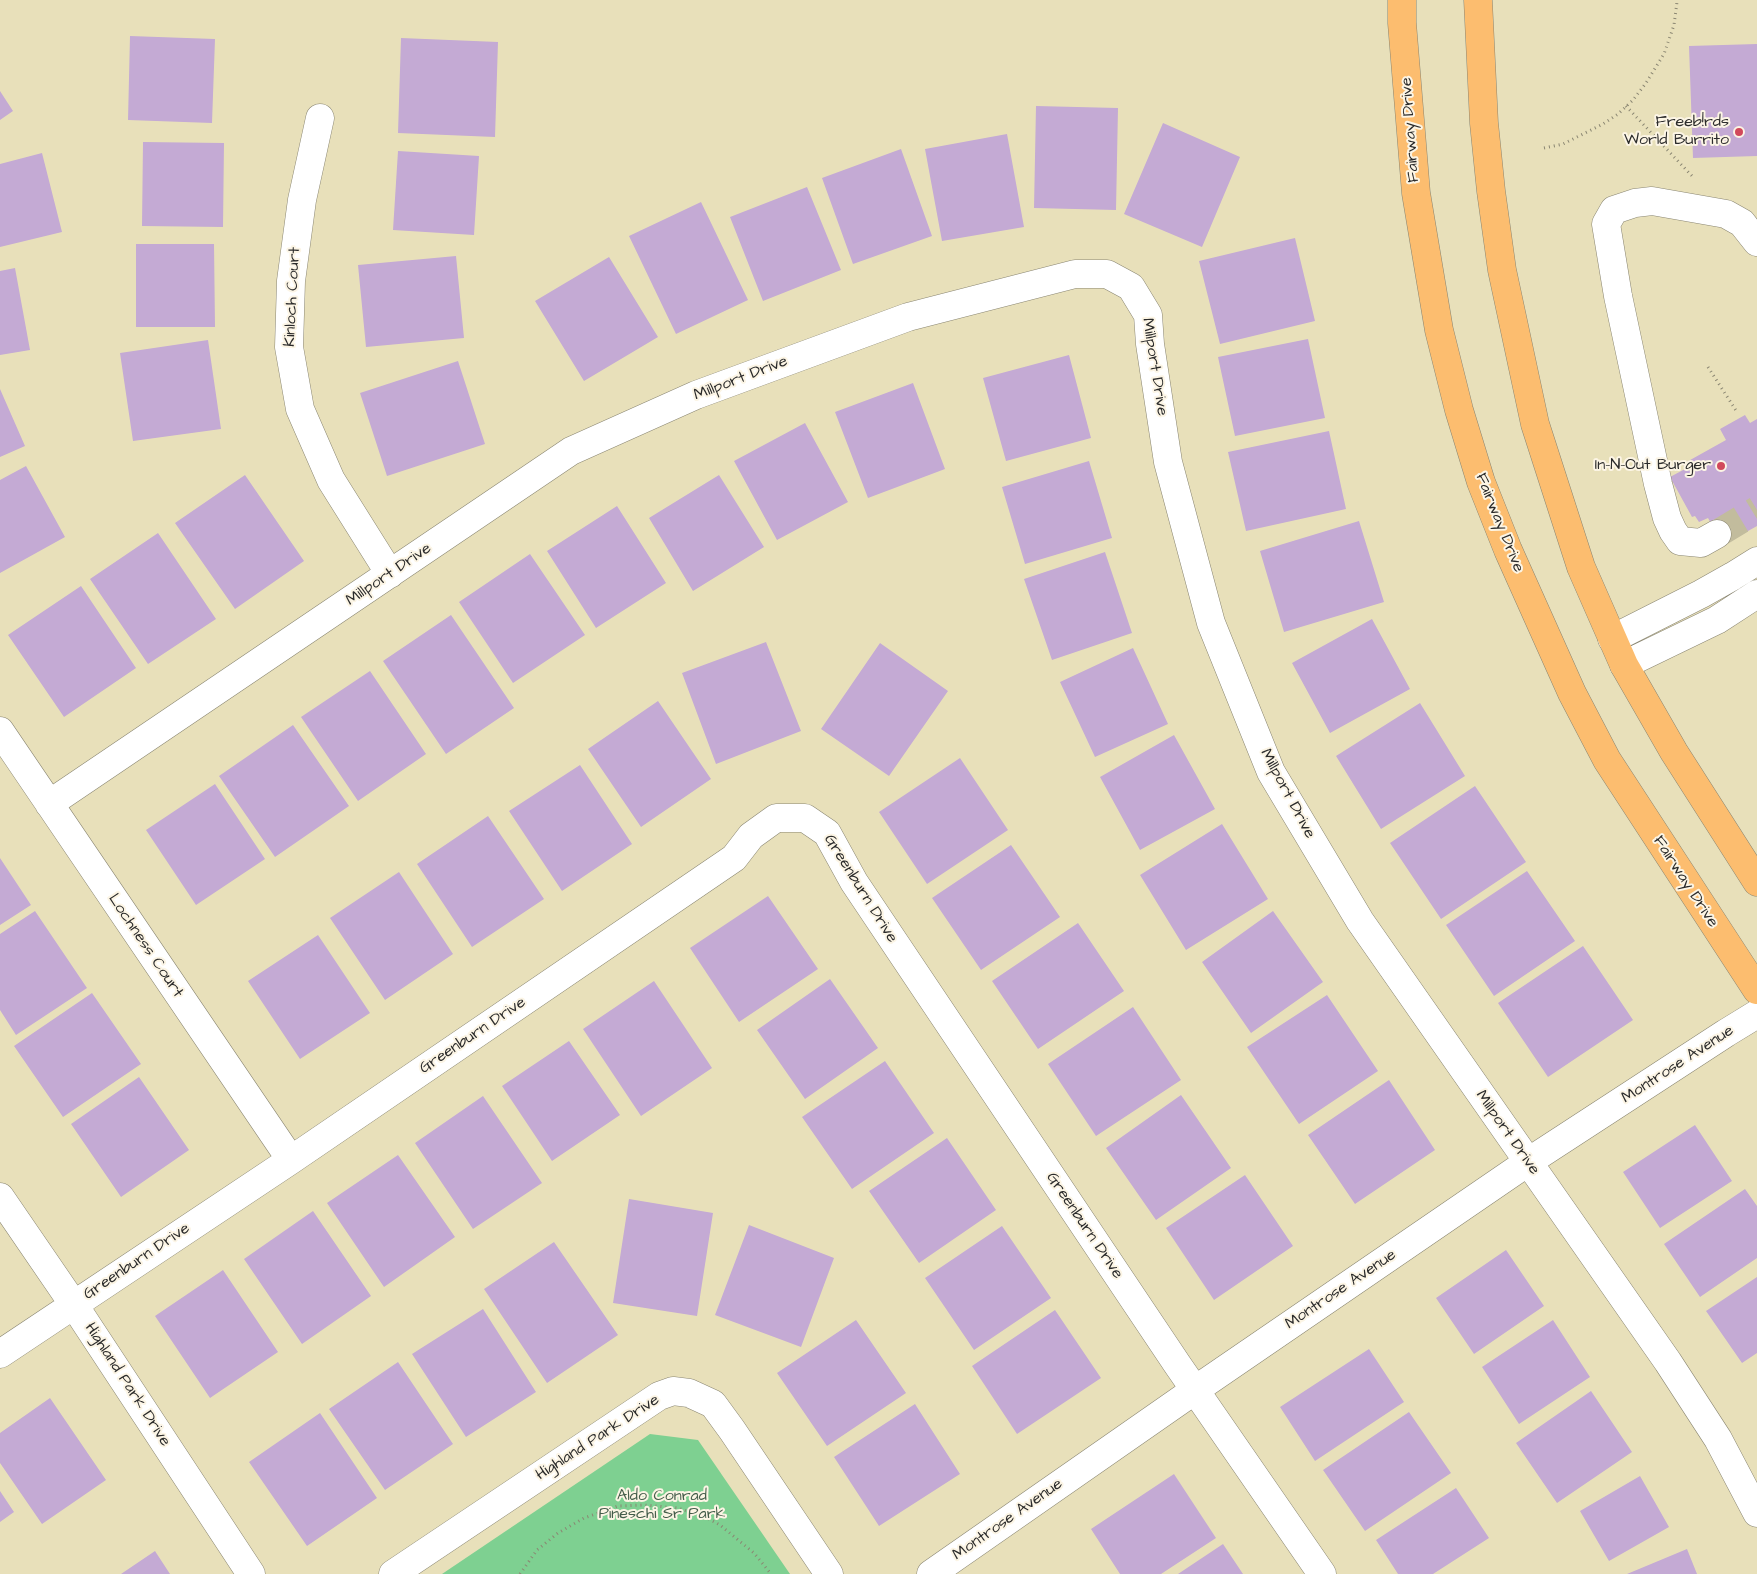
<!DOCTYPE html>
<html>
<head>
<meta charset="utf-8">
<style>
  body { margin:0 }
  canvas { display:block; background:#e8e0ba }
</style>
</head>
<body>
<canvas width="1757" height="1574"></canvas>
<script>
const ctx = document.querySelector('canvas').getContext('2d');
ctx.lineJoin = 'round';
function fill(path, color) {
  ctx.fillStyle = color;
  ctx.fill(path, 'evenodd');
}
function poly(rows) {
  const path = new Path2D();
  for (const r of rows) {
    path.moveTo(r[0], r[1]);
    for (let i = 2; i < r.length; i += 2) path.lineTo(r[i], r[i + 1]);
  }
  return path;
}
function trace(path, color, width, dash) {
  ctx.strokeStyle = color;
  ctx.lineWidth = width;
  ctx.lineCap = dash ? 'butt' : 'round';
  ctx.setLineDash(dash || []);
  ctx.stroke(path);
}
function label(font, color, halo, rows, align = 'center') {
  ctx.font = font + ' "Architects Daughter",sans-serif';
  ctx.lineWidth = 4;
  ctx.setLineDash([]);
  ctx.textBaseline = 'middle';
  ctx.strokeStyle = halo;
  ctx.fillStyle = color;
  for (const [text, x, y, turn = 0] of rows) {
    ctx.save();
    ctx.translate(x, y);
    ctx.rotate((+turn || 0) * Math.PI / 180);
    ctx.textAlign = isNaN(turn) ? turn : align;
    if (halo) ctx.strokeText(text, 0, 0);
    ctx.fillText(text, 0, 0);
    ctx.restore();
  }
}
fill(poly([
  [650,1434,698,1440,790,1574,442,1574]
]), '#7ed091');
fill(poly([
  [130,36,215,39,212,123,128,120],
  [401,38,498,42,495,137,398,133],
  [1757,44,1757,156,1693,158,1689,46],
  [0,91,13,111,0,120],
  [1036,106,1118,108,1116,210,1034,208],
  [1163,123,1240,157,1202,247,1124,214],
  [1007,134,1024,227,942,241,925,149],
  [143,142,224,143,223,227,142,226],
  [901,149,932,236,853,264,822,178],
  [398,151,479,156,474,235,393,230],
  [42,153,62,232,0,247,0,164],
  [807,187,841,270,763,301,730,217],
  [701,202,748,300,676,334,629,236],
  [1295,238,1315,321,1220,344,1199,261],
  [136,244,214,244,215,327,136,327],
  [456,256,464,338,366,347,358,265],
  [609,257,658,337,584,381,535,301],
  [15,268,30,350,0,355,0,271],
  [1308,339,1325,418,1235,436,1218,357],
  [208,340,221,429,133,441,120,353],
  [1069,355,1091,438,1006,461,983,378],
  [458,361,485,444,387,476,360,393],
  [913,383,945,469,868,498,835,412],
  [0,389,25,446,0,457],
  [1745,415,1750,423,1757,419,1757,526,1723,545,1708,518,1699,522,1695,516,1692,517,1670,477,1685,469,1683,464,1726,440,1720,429],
  [805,423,848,502,777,540,734,461],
  [1329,431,1346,509,1246,531,1228,452],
  [1089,461,1112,538,1025,564,1002,487],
  [26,466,65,537,0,573,0,480],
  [245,475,304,561,235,609,175,523],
  [719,475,764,547,693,591,649,518],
  [617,506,666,583,596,628,547,551],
  [1359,521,1384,602,1284,632,1260,551],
  [158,533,216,619,148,664,90,579],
  [1105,552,1132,633,1052,660,1024,579],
  [530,554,585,635,513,683,459,602],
  [81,586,136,668,64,717,8,635],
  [451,615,514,708,446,754,383,661],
  [1372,619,1410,689,1330,733,1292,663],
  [766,642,801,731,716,764,682,673],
  [880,643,948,691,889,776,821,729],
  [1133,648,1168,724,1095,757,1060,682],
  [370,671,426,754,358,801,301,717],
  [658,701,711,779,641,827,588,749],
  [1420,703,1465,776,1381,829,1336,756],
  [293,725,349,806,275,857,219,776],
  [1174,735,1215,809,1140,850,1100,777],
  [960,758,1008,830,927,884,879,812],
  [580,765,632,844,562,891,509,811],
  [215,784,265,859,196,905,146,830],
  [1475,786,1526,862,1441,919,1390,843],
  [488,816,544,899,472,947,417,864],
  [1222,824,1268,899,1186,950,1140,875],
  [1011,845,1060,917,981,970,932,898],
  [0,858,31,905,0,925],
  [1527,871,1575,941,1494,996,1446,925],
  [399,872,453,954,385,1000,330,918],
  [768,896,818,969,739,1022,690,948],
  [35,911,87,988,16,1035,0,1010,0,934],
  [1273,911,1323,982,1251,1033,1202,962],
  [1078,923,1124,991,1038,1049,992,981],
  [318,935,370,1013,300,1059,248,981],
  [1583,946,1633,1020,1548,1077,1498,1003],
  [830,979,878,1048,805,1099,757,1030],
  [654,981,712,1068,641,1116,583,1029],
  [92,993,141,1064,63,1117,14,1046],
  [1327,995,1378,1071,1299,1124,1247,1047],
  [1133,1007,1181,1080,1096,1136,1048,1064],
  [569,1041,620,1115,552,1161,502,1086],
  [885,1061,934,1133,852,1189,802,1117],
  [139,1077,189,1150,121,1197,71,1124],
  [1389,1080,1435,1150,1355,1204,1308,1135],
  [1181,1095,1231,1168,1156,1220,1106,1148],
  [483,1096,542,1183,473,1229,415,1143],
  [1695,1125,1732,1181,1660,1228,1623,1172],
  [947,1138,996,1210,919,1263,869,1191],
  [398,1155,455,1237,384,1287,327,1203],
  [1245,1175,1293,1246,1214,1300,1166,1228],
  [1745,1189,1757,1206,1757,1258,1700,1297,1664,1244],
  [629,1199,713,1213,697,1316,613,1303],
  [313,1211,371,1296,302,1344,244,1259],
  [749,1225,834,1258,801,1347,715,1315],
  [1002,1226,1051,1298,974,1350,925,1278],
  [554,1242,618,1335,547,1383,484,1289],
  [1506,1250,1544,1306,1474,1354,1436,1298],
  [223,1270,278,1352,210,1398,155,1316],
  [1757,1277,1757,1353,1742,1363,1706,1311],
  [483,1309,536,1392,466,1437,412,1354],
  [1055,1310,1101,1378,1017,1434,972,1366],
  [856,1320,906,1393,827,1446,777,1373],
  [1553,1320,1590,1377,1519,1424,1482,1367],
  [1369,1349,1404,1402,1315,1461,1280,1407],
  [398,1362,453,1444,385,1490,329,1409],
  [1591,1391,1632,1452,1557,1503,1516,1443],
  [50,1398,106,1480,42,1524,0,1463,0,1433],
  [915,1404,960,1474,879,1526,834,1457],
  [1409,1412,1451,1473,1365,1531,1323,1470],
  [320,1413,377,1498,307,1546,249,1462],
  [1174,1474,1216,1538,1161,1574,1120,1574,1091,1529],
  [1640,1476,1669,1527,1609,1561,1580,1511],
  [1456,1488,1489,1538,1433,1574,1398,1574,1376,1540],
  [0,1491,14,1512,0,1522],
  [1223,1544,1243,1574,1178,1574],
  [1687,1549,1697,1574,1627,1574],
  [155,1551,170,1574,121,1574]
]), '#c4aad4');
trace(poly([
  [1717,534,1757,510]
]), '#c2bc9d', 28, [28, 14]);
const minor = poly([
  [320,118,302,200,291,281,289,347,300,409,331,480,390,574],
  [1717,534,1701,543,1680,541,1673,531,1667,518,1658,484,1618,296,1606,224,1614,210,1635,203,1652,201,1726,214,1742,223,1757,242],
  [1612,639,1701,594,1733,576,1757,561],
  [1624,665,1717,620,1757,594],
  [0,731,291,1160],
  [49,804,571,451,696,395,908,317,1075,274,1107,274,1131,287,1148,315,1150,344,1168,462,1211,623,1271,772,1360,921,1668,1362,1718,1439,1757,1513],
  [0,1197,74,1305,251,1574],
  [0,1354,291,1160,734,858,751,836,776,818,805,818,827,833,854,882,1177,1364,1322,1574],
  [393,1574,659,1396,673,1391,689,1393,713,1404,732,1430,829,1574],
  [931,1574,1195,1390,1528,1162,1726,1033,1757,1014]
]);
const major = poly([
  [1402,0,1402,23,1416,193,1439,330,1459,410,1481,482,1508,550,1572,693,1607,760,1757,990],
  [1478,0,1484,123,1491,191,1502,270,1535,424,1581,567,1624,665,1674,752,1757,882]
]);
trace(minor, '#8a8672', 29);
trace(major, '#8a8672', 29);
trace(poly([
  [1626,106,1693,177],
  [1544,148,1563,144,1603,124,1618,114,1633,100,1646,83,1664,54,1674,25,1677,2],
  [1708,367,1737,412],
  [520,1574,537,1550,558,1533,584,1518,618,1506,644,1505,678,1508,707,1518,720,1525,754,1553,771,1574]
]), '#8a8672', 3, [1, 4]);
trace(minor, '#fff', 28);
trace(major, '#fcbd6f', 28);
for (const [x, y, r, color] of [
  [1739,132,5,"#d1495b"],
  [1721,466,5,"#d1495b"]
]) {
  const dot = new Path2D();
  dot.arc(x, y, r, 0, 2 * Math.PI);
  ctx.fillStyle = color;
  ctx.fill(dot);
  trace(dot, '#fcf5e5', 2);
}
label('16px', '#2b2b2b', '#fcf5e5', [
  ["Freeb!rds",1729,123],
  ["World Burrito",1729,141],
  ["In-N-Out Burger",1711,466]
], 'right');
label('16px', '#2b2b2b', '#fcf5e5', [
  ["Fairway Drive",1411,130,-94],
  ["Kinloch Court",293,297,-87],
  ["Millport Drive",1154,367,81],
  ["Millport Drive",741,379,-21],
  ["Fairway Drive",1499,523,68],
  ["Millport Drive",389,575,-34],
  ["Millport Drive",1287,794,62],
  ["Fairway Drive",1685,882,57],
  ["Greenburn Drive",860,889,58],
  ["Lochness Court",145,946,56],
  ["Greenburn Drive",473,1036,-34],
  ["Montrose Avenue",1678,1065,-33],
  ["Millport Drive",1507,1133,55],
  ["Greenburn Drive",1084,1226,56],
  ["Greenburn Drive",137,1262,-34],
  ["Montrose Avenue",1341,1290,-34],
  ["Highland Park Drive",127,1385,57],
  ["Highland Park Drive",598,1438,-33],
  ["Montrose Avenue",1008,1520,-35]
]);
label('16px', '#445d4a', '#fcf5e5', [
  ["Aldo Conrad",662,1497],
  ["Pineschi Sr Park",662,1515]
]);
</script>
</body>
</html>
